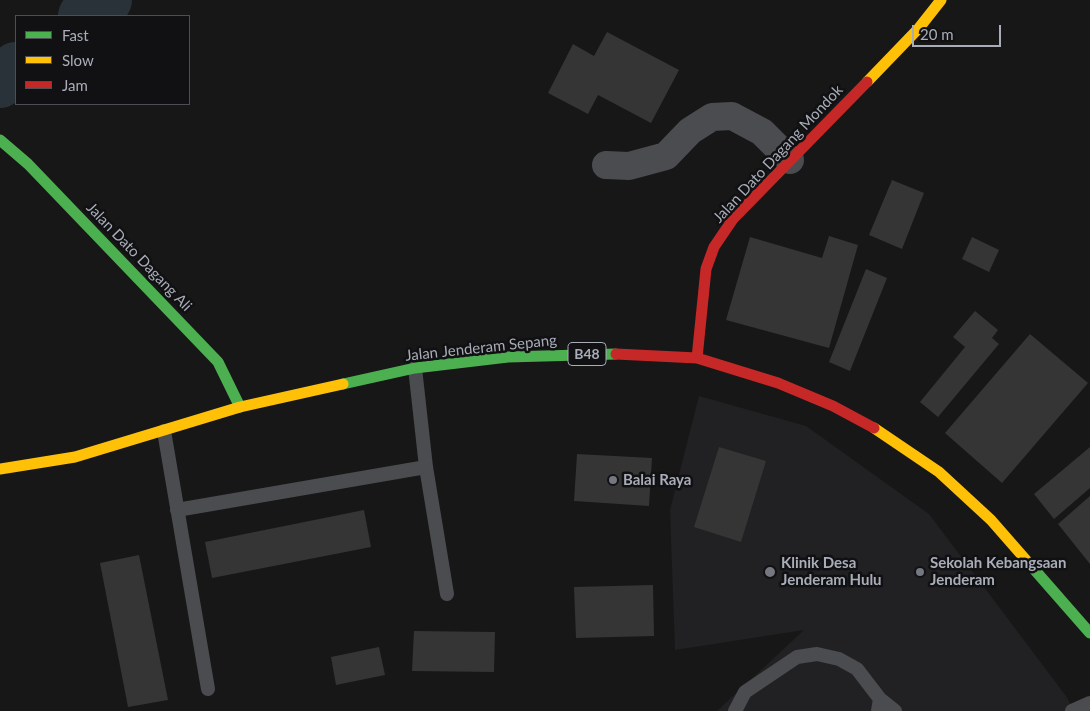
<!DOCTYPE html>
<html>
<head>
<meta charset="utf-8">
<style>
  body { margin:0 }
  #map { position:relative; width:1090px; height:711px; overflow:hidden; background:#171717; font-family:Lato,sans-serif }
  canvas { display:block }
  .legend { position:absolute; left:15px; top:15px; width:175px; height:90px; box-sizing:border-box; background:#111113; border:1px solid #4d4f55; margin:0; padding:6px 9px; list-style:none; font-size:15px; color:#a8adb8 }
  .legend li { display:flex; align-items:center; gap:10px; height:25px }
  .legend b { width:25px; border:1px solid #4d4f55 }
  .scale { position:absolute; left:912px; top:25px; width:89px; height:22px; box-sizing:border-box; border:2px solid #a8adb8; border-top:0; padding-left:6px; font-size:15px; line-height:18px; white-space:nowrap; color:#a8adb8; -webkit-text-stroke:4px #111113; paint-order:stroke }
</style>
</head>
<body>
<div id="map">
<canvas width="1090" height="711"></canvas>
<ul class="legend">
<li><b style="height:6px;background:#4caf50"></b>Fast</li>
<li><b style="height:6px;background:#ffc107"></b>Slow</li>
<li><b style="height:6px;background:#c62828"></b>Jam</li>
</ul>
<div class="scale">20 m</div>
</div>
<script>
const ctx = document.querySelector('canvas').getContext('2d');
ctx.lineJoin = 'round';
function fill(path, color) {
  ctx.fillStyle = color;
  ctx.fill(path, 'evenodd');
}
function poly(rows) {
  const path = new Path2D();
  for (const r of rows) {
    path.moveTo(r[0], r[1]);
    for (let i = 2; i < r.length; i += 2) path.lineTo(r[i], r[i + 1]);
  }
  return path;
}
function trace(path, color, width, dash) {
  ctx.strokeStyle = color;
  ctx.lineWidth = width;
  ctx.lineCap = dash ? 'butt' : 'round';
  ctx.setLineDash(dash || []);
  ctx.stroke(path);
}
function label(font, color, halo, rows, align = 'center') {
  ctx.font = font + ' Lato,sans-serif';
  ctx.lineWidth = 5;
  ctx.setLineDash([]);
  ctx.textBaseline = 'middle';
  ctx.strokeStyle = halo;
  ctx.fillStyle = color;
  for (const [text, x, y, turn = 0] of rows) {
    ctx.save();
    ctx.translate(x, y);
    ctx.rotate((+turn || 0) * Math.PI / 180);
    ctx.textAlign = isNaN(turn) ? turn : align;
    if (halo) ctx.strokeText(text, 0, 0);
    ctx.fillText(text, 0, 0);
    ctx.restore();
  }
}
fill(poly([
  [699,396,806,426,929,514,1066,696,1074,711,717,711,804,630,675,650,670,510]
]), '#212123');
trace(poly([
  [84,16,106,0],
  [0,82,16,68]
]), '#2a3239', 52);
fill(poly([
  [607,32,679,70,651,123,598,95,588,114,548,93,573,44,594,56],
  [892,180,924,193,902,249,869,235],
  [829,236,858,245,829,348,726,320,750,237,822,258],
  [972,237,999,250,989,272,962,259],
  [866,269,887,278,850,371,829,362],
  [975,311,998,330,992,338,999,344,938,417,920,402,965,347,953,337],
  [1030,334,1088,383,1002,483,945,433],
  [719,447,766,461,741,542,694,527],
  [1090,447,1090,488,1054,519,1034,494],
  [577,454,652,458,649,506,574,501],
  [1090,496,1090,564,1058,524],
  [364,510,371,547,212,578,205,542],
  [139,555,168,700,128,707,100,563],
  [653,585,654,636,576,638,574,587],
  [414,631,495,632,494,672,412,671],
  [379,647,385,675,336,685,331,657]
]), '#353536');
trace(poly([
  [415,368,426,467,447,594],
  [164,431,208,689],
  [177,510,426,467],
  [735,711,745,692,797,657,817,654,839,659,857,669,880,699],
  [878,711,880,699,895,711],
  [1072,711,1090,703]
]), '#4b4c50', 14);
trace(poly([
  [606,165,629,166,666,156,690,131,712,117,732,116,762,132,790,160]
]), '#4b4c50', 28);
trace(poly([
  [0,140,28,164,218,362,240,407],
  [343,384,415,368,508,357,616,354],
  [1033,568,1090,633]
]), '#4caf50', 11);
trace(poly([
  [867,82,919,28,941,0],
  [874,428,939,472,991,520,1033,568],
  [0,469,75,457,240,407,343,384]
]), '#ffc107', 11);
trace(poly([
  [616,354,697,358,778,383,833,406,874,428],
  [697,358,706,269,714,247,733,219,867,82]
]), '#c62828', 11);
for (const [x, y, r, color] of [
  [613,480,5,"#757880"],
  [770,572,6,"#757880"],
  [920,572,5,"#757880"]
]) {
  const dot = new Path2D();
  dot.arc(x, y, r, 0, 2 * Math.PI);
  ctx.fillStyle = color;
  ctx.fill(dot);
  trace(dot, '#111113', 2);
}
for (const [x, y, w] of [
  [587,354,38]
]) {
  const box = new Path2D();
  box.roundRect(x - w / 2, y - 11.5, w, 23, 4);
  ctx.fillStyle = '#111113';
  ctx.fill(box);
  trace(box, '#a8adb8', 1);
}
label('bold 14px', '#a8adb8', null, [
  ["B48",587,354]
]);
label('15px', '#a8adb8', '#111113', [
  ["Jalan Dato Dagang Mondok",778,154,-47],
  ["Jalan Dato Dagang Ali",139,257,46],
  ["Jalan Jenderam Sepang",481,348,-6]
]);
label('bold 15px', '#a8adb8', '#111113', [
  ["Balai Raya",623,480],
  ["Klinik Desa",781,563],
  ["Jenderam Hulu",781,580],
  ["Sekolah Kebangsaan",930,563],
  ["Jenderam",930,580]
], 'left');
</script>
</body>
</html>
